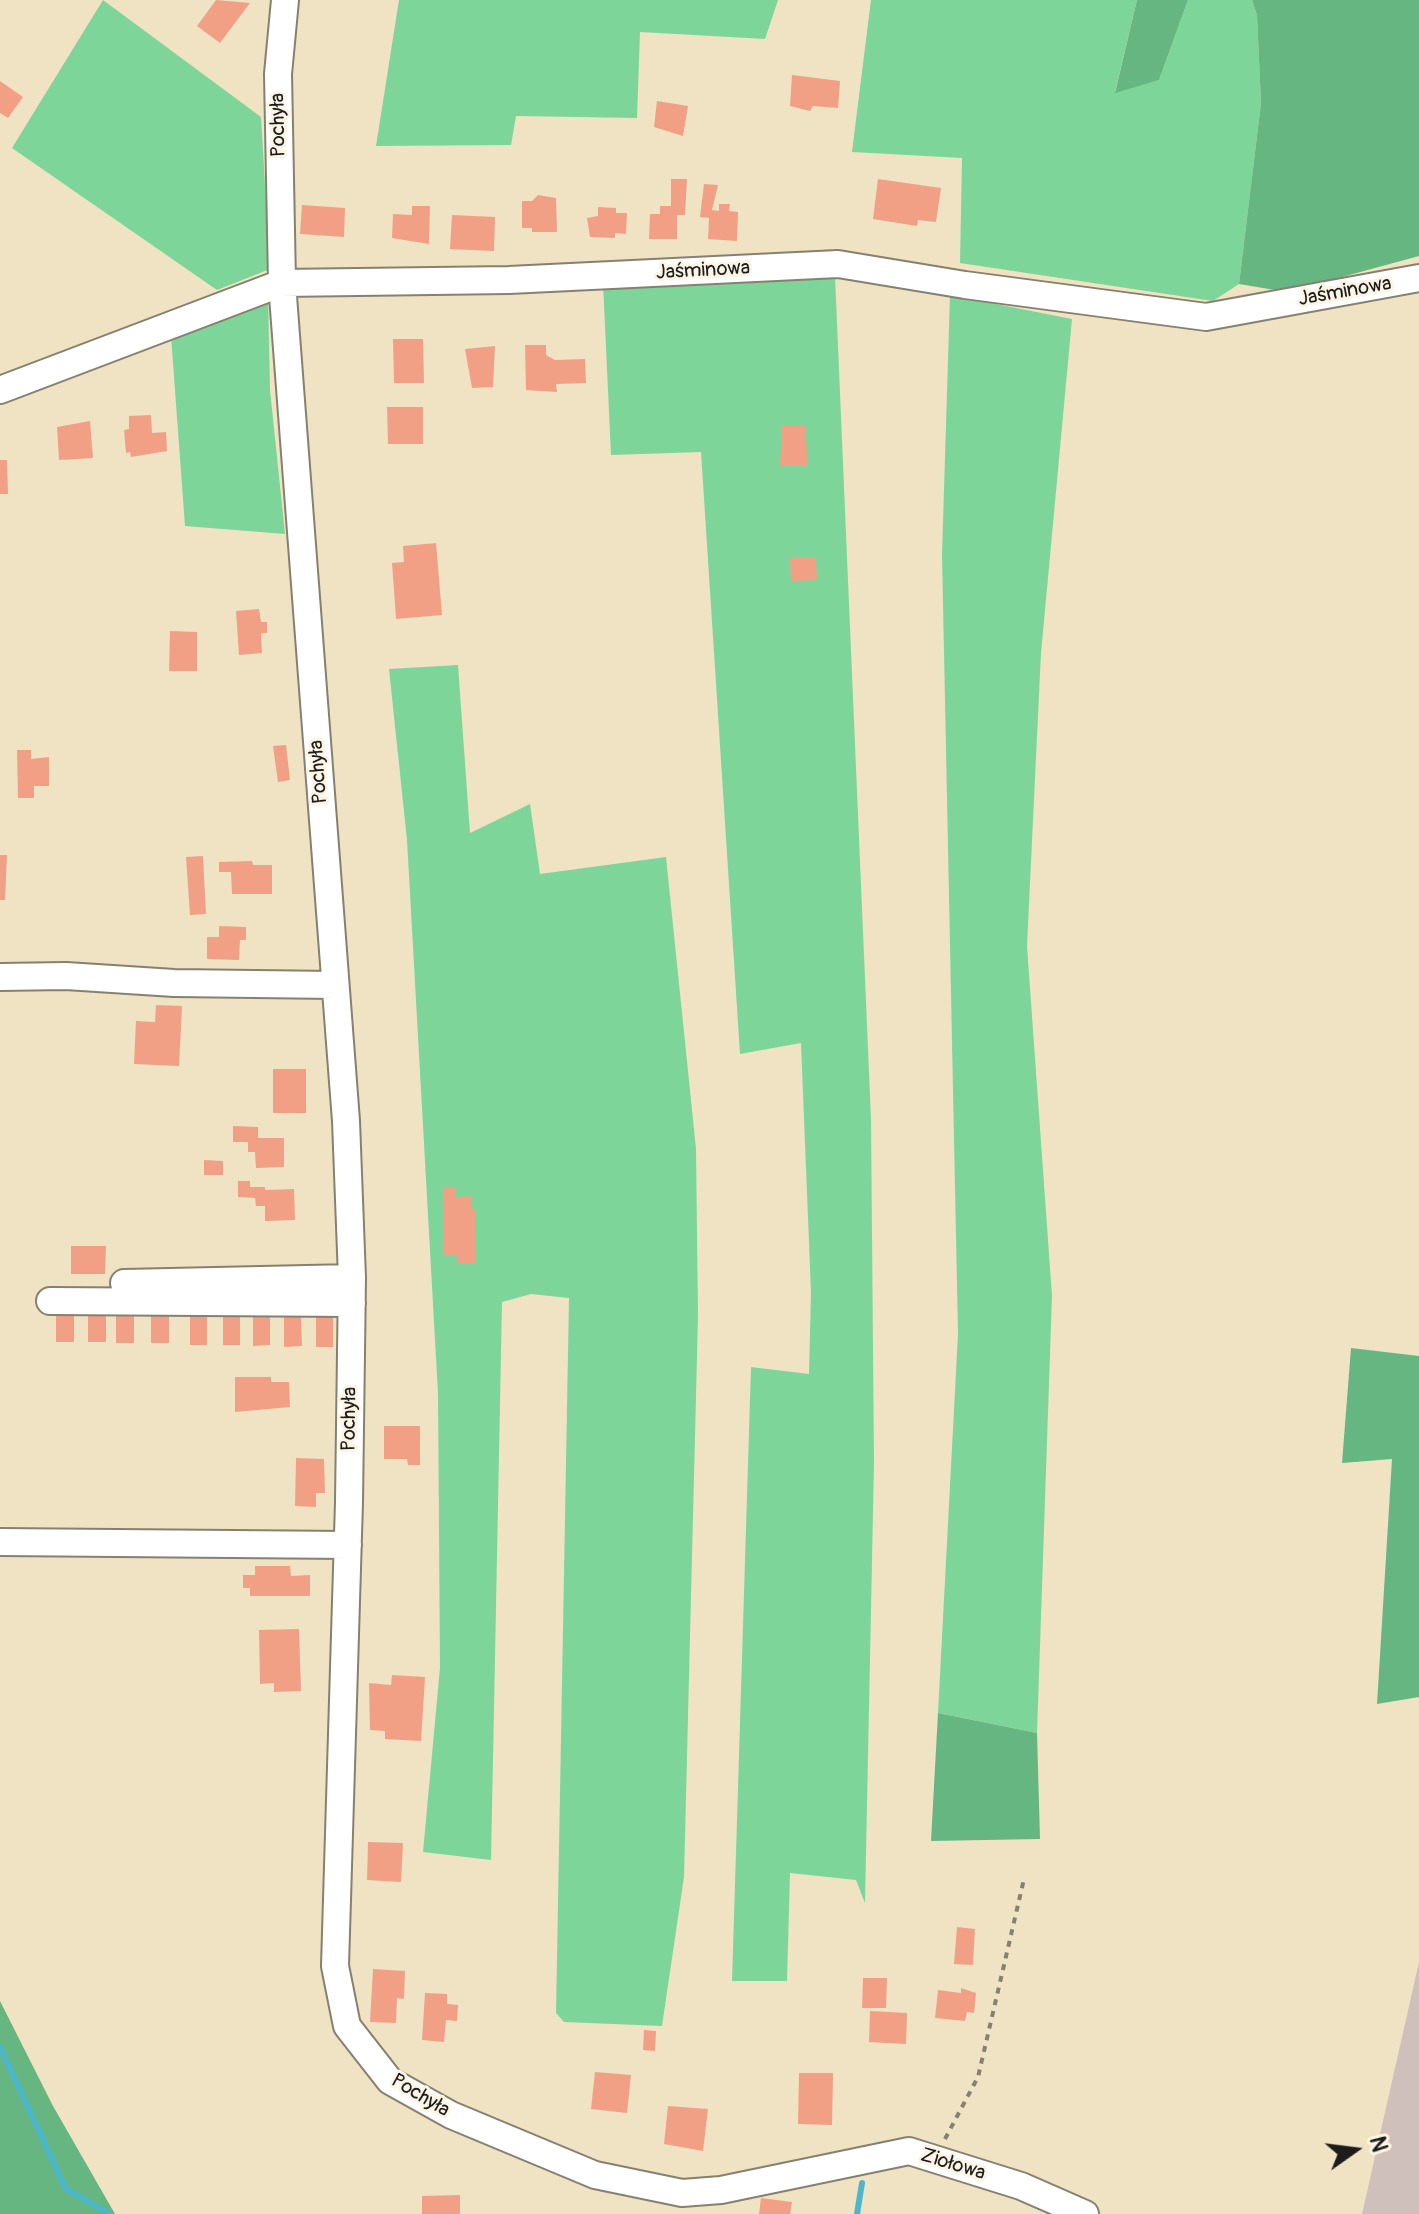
<!DOCTYPE html>
<html>
<head>
<meta charset="utf-8">
<style>
  body { margin:0 }
  #map { position:relative; width:1419px; height:2214px; overflow:hidden; background:#efe3c4; font-family:Pangolin,sans-serif }
  canvas { display:block }
  .north { position:absolute; left:1315px; top:2110px; width:80px; height:80px; -webkit-text-stroke:6px #fcf5e5; paint-order:stroke; rotate:76deg; font-size:22px; font-weight:700; line-height:32px; text-align:center; color:#1c1c1c }
  .north::after { content:''; display:block; margin:auto; width:28px; height:36px; background:#1c1c1c; clip-path:polygon(50% 0,100% 100%,50% 72%,0 100%) }
</style>
</head>
<body>
<div id="map">
<canvas width="1419" height="2214"></canvas>
<div class="north">N</div>
</div>
<script>
const ctx = document.querySelector('canvas').getContext('2d');
ctx.lineJoin = 'round';
function fill(path, color) {
  ctx.fillStyle = color;
  ctx.fill(path, 'evenodd');
}
function poly(rows) {
  const path = new Path2D();
  for (const r of rows) {
    path.moveTo(r[0], r[1]);
    for (let i = 2; i < r.length; i += 2) path.lineTo(r[i], r[i + 1]);
  }
  return path;
}
function trace(path, color, width, dash) {
  ctx.strokeStyle = color;
  ctx.lineWidth = width;
  ctx.lineCap = dash ? 'butt' : 'round';
  ctx.setLineDash(dash || []);
  ctx.stroke(path);
}
function label(font, color, halo, rows, align = 'center') {
  ctx.font = font + ' Pangolin,sans-serif';
  ctx.lineWidth = 6;
  ctx.setLineDash([]);
  ctx.textBaseline = 'middle';
  ctx.strokeStyle = halo;
  ctx.fillStyle = color;
  for (const [text, x, y, turn = 0] of rows) {
    ctx.save();
    ctx.translate(x, y);
    ctx.rotate((+turn || 0) * Math.PI / 180);
    ctx.textAlign = isNaN(turn) ? turn : align;
    if (halo) ctx.strokeText(text, 0, 0);
    ctx.fillText(text, 0, 0);
    ctx.restore();
  }
}
fill(poly([
  [1419,1962,1419,2214,1362,2214]
]), '#cfc0bb');
fill(poly([
  [103,0,261,117,270,269,217,290,12,148],
  [399,0,778,0,765,39,640,32,637,118,516,116,511,145,376,146],
  [871,0,1137,0,1115,92,1159,80,1188,0,1252,0,1257,15,1261,103,1239,284,1213,301,960,263,962,158,852,152],
  [835,276,871,1119,874,1463,865,1903,856,1880,790,1873,787,1981,732,1981,751,1367,809,1374,811,1293,801,1043,740,1054,701,452,611,455,603,283],
  [268,295,270,390,285,534,185,526,171,336],
  [950,295,1072,319,1041,653,1027,946,1052,1296,1037,1733,938,1713,958,1334,942,555],
  [458,665,470,833,530,804,540,874,666,857,696,1149,698,1316,684,1877,662,2026,564,2022,556,2013,569,1298,531,1294,502,1302,491,1860,423,1852,440,1668,438,1393,407,840,389,669]
]), '#7dd59a');
fill(poly([
  [1137,0,1188,0,1159,80,1115,93],
  [1252,0,1419,0,1419,256,1287,292,1239,284,1261,103,1257,15],
  [1351,1348,1419,1356,1419,1697,1377,1704,1392,1459,1342,1463],
  [938,1713,1037,1733,1040,1839,931,1841],
  [0,2001,53,2106,115,2214,0,2214]
]), '#66b682');
trace(poly([
  [0,2047,66,2189,110,2214],
  [857,2214,862,2183]
]), '#4db7ca', 6);
fill(poly([
  [216,0,250,3,220,43,197,26],
  [792,75,840,81,838,108,813,106,810,111,790,106],
  [0,81,23,97,8,118,0,113],
  [657,101,688,106,683,136,654,127],
  [671,179,687,179,685,215,677,215,677,239,649,239,650,214,660,214,660,206,671,206],
  [878,179,941,188,936,222,918,220,917,226,873,219],
  [704,184,718,185,712,210,719,211,719,204,730,204,729,211,738,212,737,241,708,239,709,218,700,217],
  [538,195,556,198,557,232,532,232,532,228,522,228,522,201,532,201],
  [302,205,345,208,344,237,300,234],
  [412,206,430,206,429,244,392,238,393,214,412,215],
  [598,207,616,208,616,213,627,213,626,234,615,233,615,238,590,237,587,218,598,216],
  [452,215,495,217,494,251,450,249],
  [393,339,423,339,424,383,394,383],
  [525,345,546,345,546,355,555,360,585,359,586,383,556,384,557,392,526,390],
  [495,346,493,387,472,388,465,349],
  [387,407,423,407,423,444,388,444],
  [151,415,152,433,166,432,167,451,131,457,130,452,126,453,124,430,129,429,129,416],
  [90,421,93,458,59,460,57,427],
  [782,426,805,426,808,465,780,465],
  [0,460,7,460,8,494,0,494],
  [436,543,442,615,396,619,392,563,404,562,403,546],
  [816,557,817,580,791,581,790,558],
  [259,609,261,622,267,622,267,633,261,633,262,653,239,655,236,611],
  [170,631,197,632,197,671,169,671],
  [286,745,290,780,278,782,273,746],
  [17,750,31,750,31,759,49,757,49,786,34,786,34,798,18,798],
  [0,855,7,855,5,900,0,900],
  [203,856,206,914,190,915,186,857],
  [252,861,253,865,272,865,272,894,232,894,231,872,219,872,219,862],
  [219,926,246,927,246,940,240,940,239,960,207,959,207,937,219,937],
  [156,1005,182,1006,179,1066,134,1064,136,1021,155,1022],
  [273,1069,306,1069,306,1113,273,1113],
  [233,1126,258,1127,258,1138,284,1138,284,1167,256,1168,255,1152,248,1152,248,1142,233,1142],
  [204,1160,223,1161,223,1175,204,1175],
  [238,1181,250,1181,250,1187,265,1187,265,1190,294,1189,295,1220,265,1221,265,1206,256,1206,255,1198,238,1197],
  [443,1188,455,1188,455,1197,471,1196,471,1210,475,1210,476,1264,457,1264,457,1255,444,1255],
  [71,1246,106,1246,105,1274,71,1274],
  [74,1312,74,1342,56,1342,56,1313],
  [106,1312,106,1342,88,1342,88,1313],
  [116,1313,134,1313,134,1343,116,1343],
  [151,1313,169,1313,169,1343,151,1343],
  [190,1315,207,1315,207,1345,190,1345],
  [223,1315,240,1315,240,1345,223,1345],
  [253,1316,270,1316,270,1345,253,1346],
  [284,1317,301,1317,302,1346,284,1347],
  [316,1317,333,1317,333,1347,316,1347],
  [235,1377,271,1377,271,1382,289,1382,290,1407,235,1412],
  [384,1426,420,1426,420,1465,408,1465,407,1459,384,1459],
  [296,1458,324,1459,325,1493,316,1493,316,1507,295,1506],
  [255,1566,290,1566,291,1576,310,1575,310,1596,250,1596,250,1588,243,1588,243,1575,255,1575],
  [299,1629,301,1691,274,1692,274,1683,260,1684,259,1630],
  [392,1675,425,1677,421,1741,385,1739,385,1731,370,1730,369,1683,391,1685],
  [368,1842,403,1843,401,1882,367,1880],
  [957,1927,975,1929,973,1965,954,1964],
  [373,1969,405,1971,404,1999,397,1998,396,2023,370,2022],
  [863,1978,887,1978,886,2008,862,2008],
  [961,1988,976,1993,974,2013,967,2012,965,2021,935,2018,938,1990,961,1993],
  [425,1993,447,1994,447,2004,458,2005,457,2021,446,2020,444,2042,422,2040],
  [870,2011,907,2013,906,2044,869,2042],
  [644,2030,656,2031,655,2051,643,2050],
  [595,2072,631,2075,627,2113,591,2109],
  [799,2073,833,2073,832,2125,798,2124],
  [668,2106,708,2109,703,2151,664,2144],
  [460,2195,460,2214,422,2214,422,2196],
  [761,2198,792,2202,790,2214,759,2214]
]), '#f1a086');
const minor = poly([
  [285,0,278,74,282,283,346,1121,352,1278,349,1502,335,1966,347,2026,390,2081,451,2115,595,2175,682,2193,721,2190,909,2151,1021,2186,1085,2214],
  [0,390,282,283,509,280,838,264,965,285,1206,317,1419,278],
  [0,977,66,976,174,983,335,985],
  [124,1283,352,1278],
  [50,1301,352,1303],
  [0,1542,348,1545]
]);
trace(minor, '#868070', 30);
trace(poly([
  [945,2139,978,2077,1024,1879]
]), '#868070', 4, [6, 6]);
trace(minor, '#fff', 26);
label('20px', '#1c1c1c', '#fcf5e5', [
  ["Pochyła",279,125,-91],
  ["Jaśminowa",703,271,-3],
  ["Jaśminowa",1345,292,-10],
  ["Pochyła",319,772,-94],
  ["Pochyła",350,1419,-89],
  ["Pochyła",420,2096,31],
  ["Ziołowa",953,2165,17]
]);
</script>
</body>
</html>
